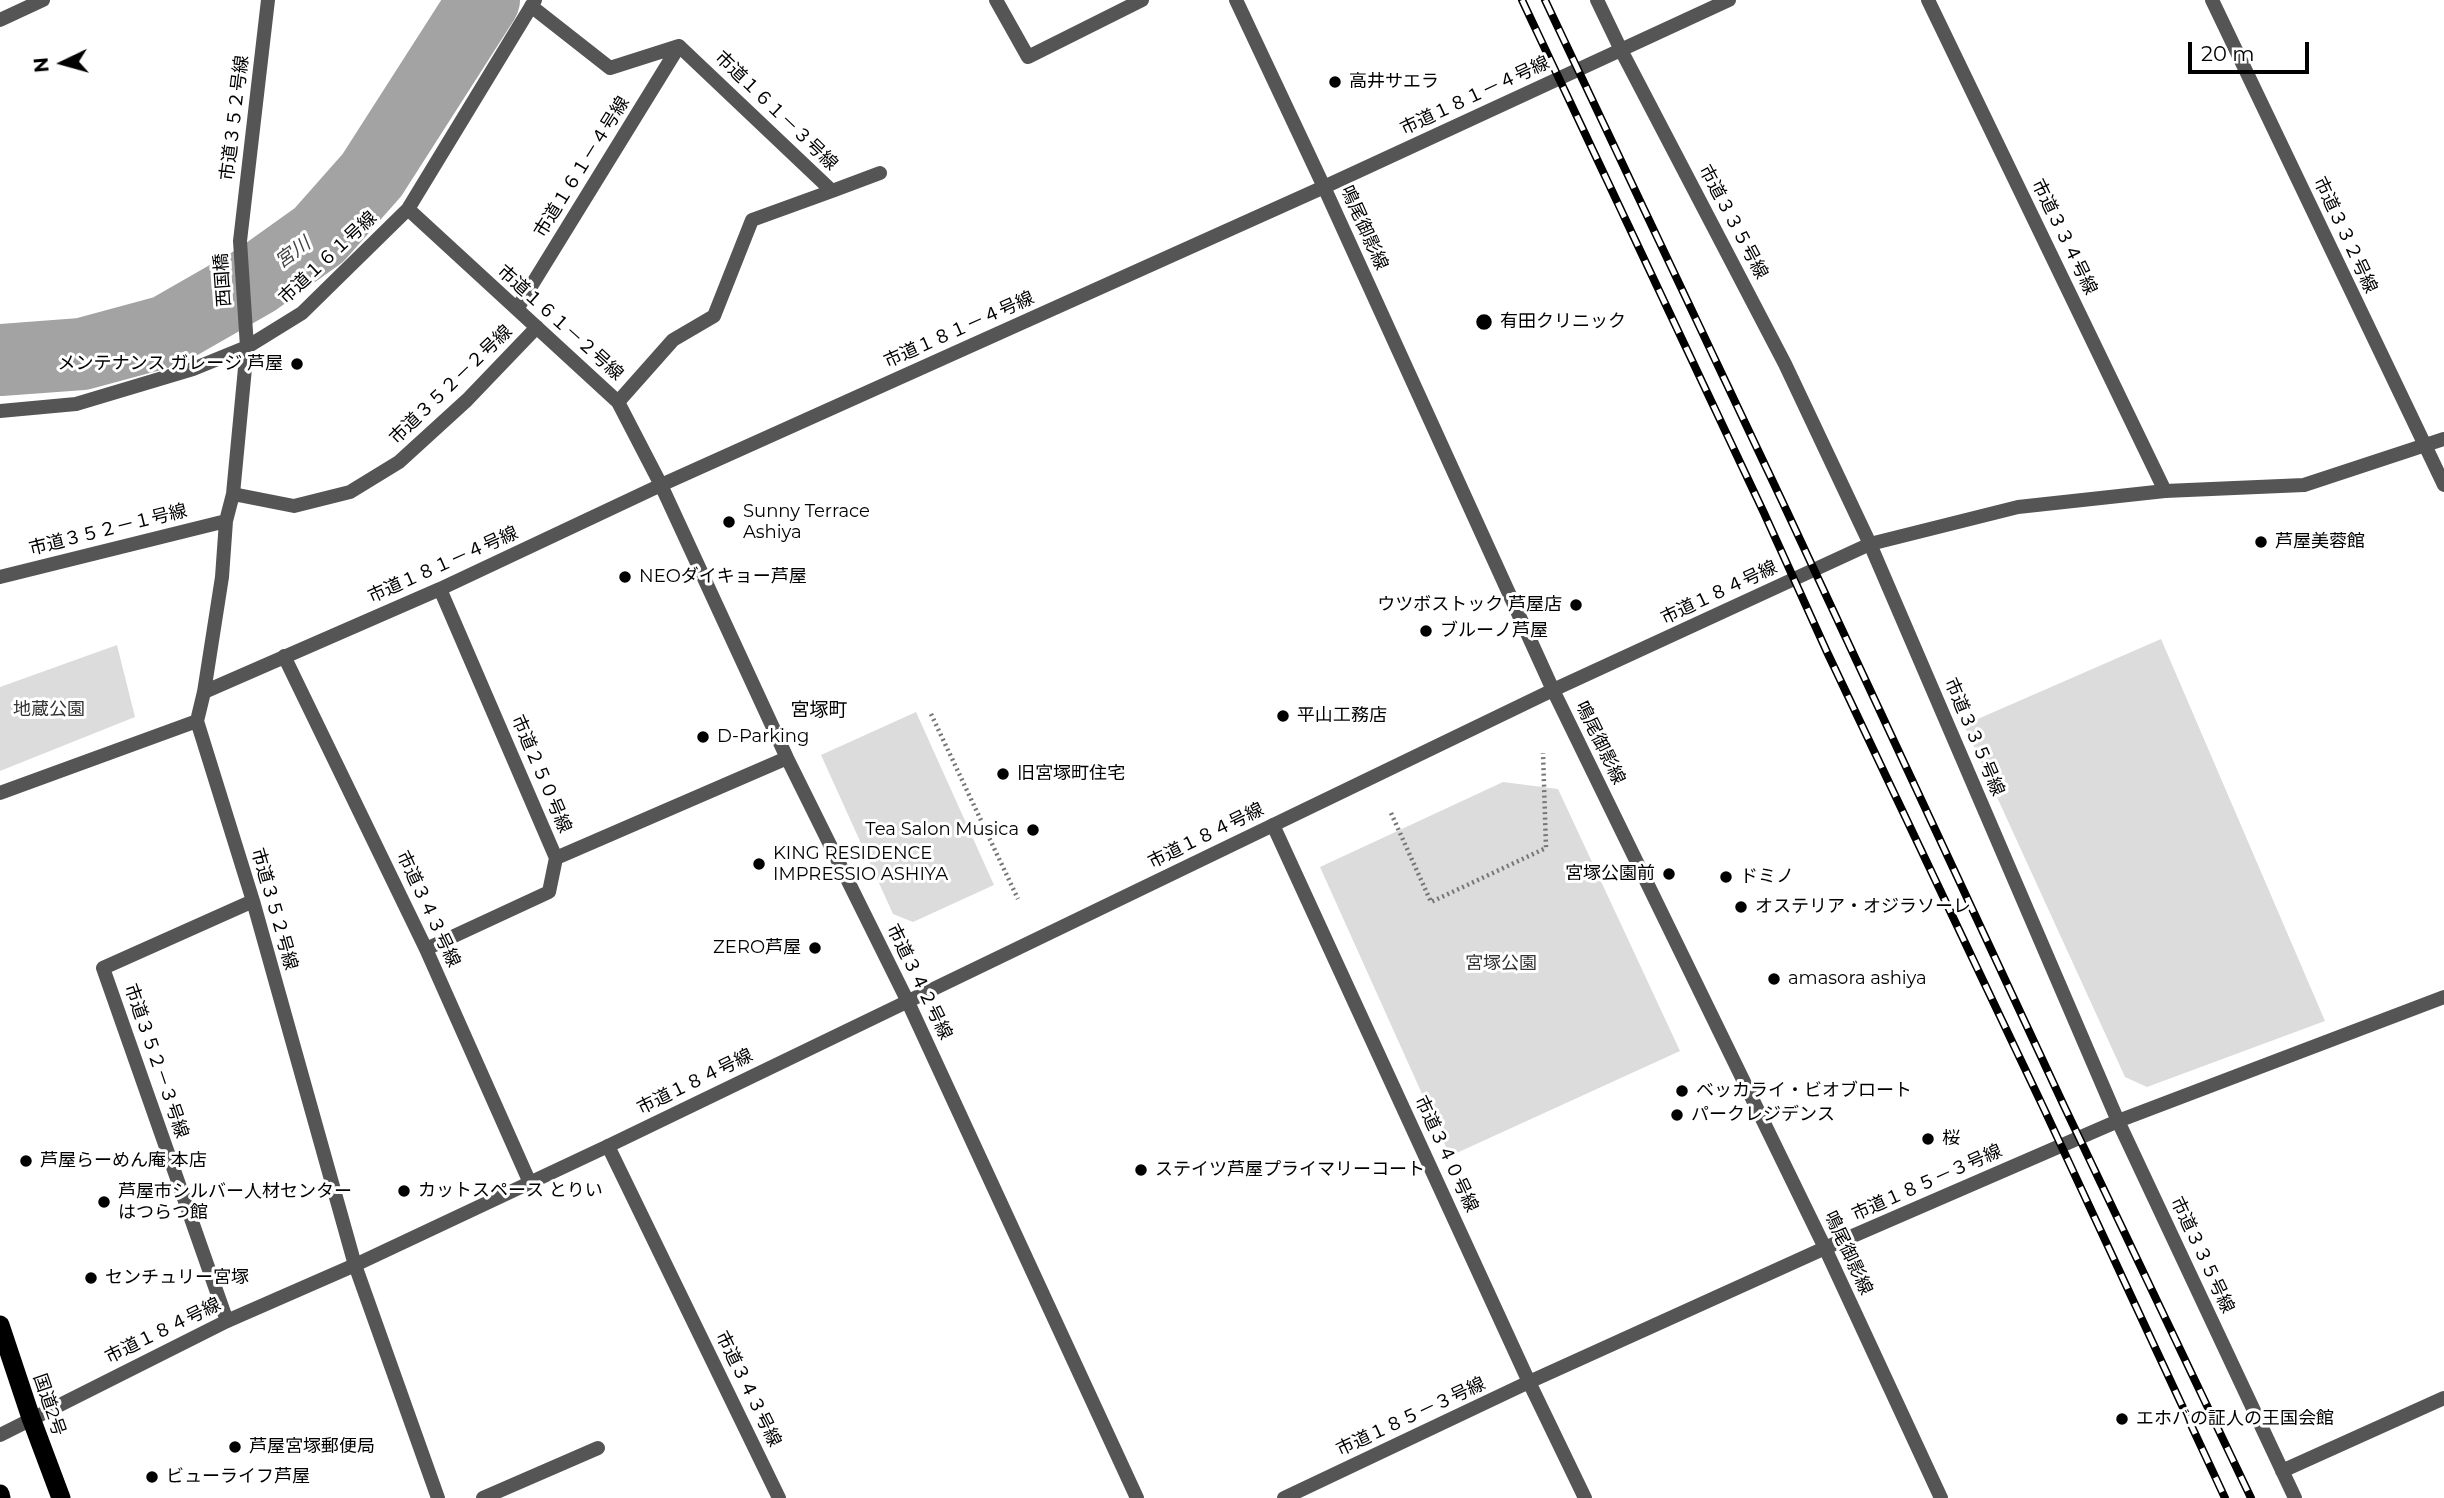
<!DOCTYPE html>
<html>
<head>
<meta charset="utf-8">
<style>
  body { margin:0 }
  #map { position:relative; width:2444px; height:1498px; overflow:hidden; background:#fff; font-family:Montserrat,sans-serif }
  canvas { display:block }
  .north { position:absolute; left:28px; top:28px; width:70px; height:70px; -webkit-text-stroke:5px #fff; paint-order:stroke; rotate:265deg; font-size:19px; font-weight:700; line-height:28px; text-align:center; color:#000 }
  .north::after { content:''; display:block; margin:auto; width:24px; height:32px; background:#000; clip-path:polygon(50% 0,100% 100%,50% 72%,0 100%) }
  .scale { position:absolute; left:2188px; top:42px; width:121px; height:32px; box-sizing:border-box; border:4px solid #000; border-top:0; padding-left:9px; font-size:21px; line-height:24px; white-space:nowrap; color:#000; -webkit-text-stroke:5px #fff; paint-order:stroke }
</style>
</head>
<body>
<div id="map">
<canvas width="2444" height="1498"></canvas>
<div class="north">N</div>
<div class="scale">20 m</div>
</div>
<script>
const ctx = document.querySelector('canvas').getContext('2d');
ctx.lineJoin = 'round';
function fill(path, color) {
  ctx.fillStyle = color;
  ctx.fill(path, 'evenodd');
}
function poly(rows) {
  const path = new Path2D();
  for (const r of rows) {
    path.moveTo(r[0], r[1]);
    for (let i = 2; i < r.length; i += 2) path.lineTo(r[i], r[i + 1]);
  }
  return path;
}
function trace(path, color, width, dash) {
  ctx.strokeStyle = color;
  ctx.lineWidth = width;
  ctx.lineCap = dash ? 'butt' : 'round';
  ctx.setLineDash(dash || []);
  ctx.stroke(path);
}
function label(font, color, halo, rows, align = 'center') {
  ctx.font = font + ' Montserrat,"Noto Sans JP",sans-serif';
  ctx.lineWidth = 6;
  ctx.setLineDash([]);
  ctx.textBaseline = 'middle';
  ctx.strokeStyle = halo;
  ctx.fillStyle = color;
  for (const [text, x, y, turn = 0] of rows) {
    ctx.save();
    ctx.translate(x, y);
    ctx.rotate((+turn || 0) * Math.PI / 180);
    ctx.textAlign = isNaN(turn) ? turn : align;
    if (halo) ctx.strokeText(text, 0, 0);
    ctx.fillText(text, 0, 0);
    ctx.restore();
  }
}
fill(poly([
  [2161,639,2325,1021,2147,1087,2125,1077,1964,725],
  [117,645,135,717,0,771,0,687],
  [916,712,994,885,913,922,893,914,821,755],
  [1503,782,1558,789,1680,1051,1450,1156,1320,867]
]), '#dcdcdc');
trace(poly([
  [0,360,82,354,167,331,256,280,319,235,372,175,484,0]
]), '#a3a3a3', 72);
trace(poly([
  [931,714,1018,899],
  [1391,813,1431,902,1546,848,1543,753]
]), '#777', 4.5, [2, 3.5]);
trace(poly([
  [483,1498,598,1448]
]), '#555', 14);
trace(poly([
  [268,0,240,241,247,347,233,494,226,521,222,577,204,692,197,721,253,901,355,1265,438,1498],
  [996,0,1028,57,1142,0],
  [1597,0,1621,50,1785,364,1870,544,2118,1121,2295,1498],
  [1928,0,2165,491],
  [2212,0,2444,485],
  [531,6,610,68,679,46,832,191,752,220,714,316,673,340,618,402],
  [832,191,880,173],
  [408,209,618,402,661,485,787,758,907,1000,1137,1498],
  [517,309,679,46],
  [0,411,76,404,193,369,247,347,302,313,408,209,535,0],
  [233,494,294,506,350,492,399,462,467,400,537,327],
  [0,577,226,521],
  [440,589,556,858,787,758],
  [284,656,426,949,530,1183],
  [204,692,440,589,661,485,1324,187,1729,0],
  [0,793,197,721],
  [1273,825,1529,1382,1585,1498],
  [426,949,549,892,556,858],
  [608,1146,779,1498],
  [227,1321,103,968,253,901],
  [2282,1471,2444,1398],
  [1284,1498,1529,1382,1825,1248,2118,1121,2444,997]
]), '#555', 14);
trace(poly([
  [1236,0,1324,187,1553,690,1825,1248,1941,1498],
  [0,20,43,0],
  [0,1435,227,1321,355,1265,608,1146,1553,690,1870,544,2018,507,2165,491,2304,485,2444,439]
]), '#555', 14);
trace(poly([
  [0,1325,31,1418,61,1498],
  [0,1494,1,1498]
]), '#000', 19);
const rail = poly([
  [1522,0,1764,513,1827,652,2046,1113,2225,1498],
  [1545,0,1783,503,2065,1108,2251,1498]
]);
trace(rail, '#000', 8);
trace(rail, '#fff', 5, [16]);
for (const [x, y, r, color] of [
  [1335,82,7,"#000"],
  [1484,322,9,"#000"],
  [297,364,7,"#000"],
  [729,522,7,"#000"],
  [2261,542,7,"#000"],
  [625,577,7,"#000"],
  [1576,605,7,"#000"],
  [1426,631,7,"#000"],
  [1283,716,7,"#000"],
  [703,737,7,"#000"],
  [1003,774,7,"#000"],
  [1033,830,7,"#000"],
  [759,864,7,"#000"],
  [1669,874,7,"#000"],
  [1726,877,7,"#000"],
  [1741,907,7,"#000"],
  [815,948,7,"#000"],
  [1774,979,7,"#000"],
  [1682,1091,7,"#000"],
  [1677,1115,7,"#000"],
  [1928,1139,7,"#000"],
  [26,1161,7,"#000"],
  [1141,1170,7,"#000"],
  [404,1191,7,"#000"],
  [104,1202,7,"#000"],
  [91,1278,7,"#000"],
  [2122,1419,7,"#000"],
  [235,1447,7,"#000"],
  [152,1477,7,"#000"]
]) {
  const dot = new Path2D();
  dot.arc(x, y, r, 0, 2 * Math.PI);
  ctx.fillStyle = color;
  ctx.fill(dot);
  trace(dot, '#fff', 2.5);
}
label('18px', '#000', '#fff', [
  ["高井サエラ",1349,82],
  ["有田クリニック",1500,322],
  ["メンテナンス ガレージ 芦屋",283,364,"right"],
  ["Sunny Terrace",743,512],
  ["Ashiya",743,533],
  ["芦屋美蓉館",2275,542],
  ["NEOダイキョー芦屋",639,577],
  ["ウツボストック 芦屋店",1562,605,"right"],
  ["ブルーノ芦屋",1440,631],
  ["平山工務店",1297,716],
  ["D-Parking",717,737],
  ["旧宮塚町住宅",1017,774],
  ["Tea Salon Musica",1019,830,"right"],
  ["KING RESIDENCE",773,854],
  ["IMPRESSIO ASHIYA",773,875],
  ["宮塚公園前",1655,874,"right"],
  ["ドミノ",1740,877],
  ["オステリア・オジラソーレ",1755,907],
  ["ZERO芦屋",801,948,"right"],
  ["amasora ashiya",1788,979],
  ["ベッカライ・ビオブロート",1696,1091],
  ["パークレジデンス",1691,1115],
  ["桜",1942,1139],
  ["芦屋らーめん庵 本店",40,1161],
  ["ステイツ芦屋プライマリーコート",1155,1170],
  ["カットスペース とりい",418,1191],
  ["芦屋市シルバー人材センター",118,1192],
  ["はつらつ館",118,1213],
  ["センチュリー宮塚",105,1278],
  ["エホバの証人の王国会館",2136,1419],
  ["芦屋宮塚郵便局",249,1447],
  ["ビューライフ芦屋",166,1477]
], 'left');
label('18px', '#000', '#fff', [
  ["市道１８１－４号線",1475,96,-25],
  ["市道１６１－３号線",776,111,44],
  ["市道３５２号線",235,118,-83],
  ["市道１６１－４号線",582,167,-58],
  ["市道３３５号線",1733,222,62],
  ["鳴尾御影線",1364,228,66],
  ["市道３３２号線",2345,235,65],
  ["市道３３４号線",2064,237,64],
  ["市道１６１号線",328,258,-43],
  ["西国橋",223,280,-94],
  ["市道１６１－２号線",560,323,42],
  ["市道１８１－４号線",959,330,-24],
  ["市道３５２－２号線",451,385,-44],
  ["市道３５２－１号線",108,530,-14],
  ["市道１８１－４号線",443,565,-24],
  ["市道１８４号線",1719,593,-25],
  ["市道３３５号線",1974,737,67],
  ["鳴尾御影線",1600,743,64],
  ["市道２５０号線",541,774,67],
  ["市道１８４号線",1206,836,-26],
  ["市道３５２号線",274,909,74],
  ["市道３４３号線",428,909,65],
  ["市道３４２号線",919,982,64],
  ["市道３５２－３号線",156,1061,71],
  ["市道１８４号線",695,1082,-26],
  ["市道３４０号線",1446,1154,65],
  ["市道１８５－３号線",1927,1183,-24],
  ["鳴尾御影線",1848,1253,65],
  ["市道３３５号線",2202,1255,65],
  ["市道１８４号線",163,1331,-26],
  ["市道３４３号線",748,1389,64],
  ["国道2号",49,1405,71],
  ["市道１８５－３号線",1411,1417,-25]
]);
label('18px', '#333', '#fff', [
  ["地蔵公園",49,710],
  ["宮塚公園",1501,964]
]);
label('italic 19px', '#444', '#fff', [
  ["宮川",293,253,-36]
]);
label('19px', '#000', '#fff', [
  ["宮塚町",819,710]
]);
</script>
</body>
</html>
